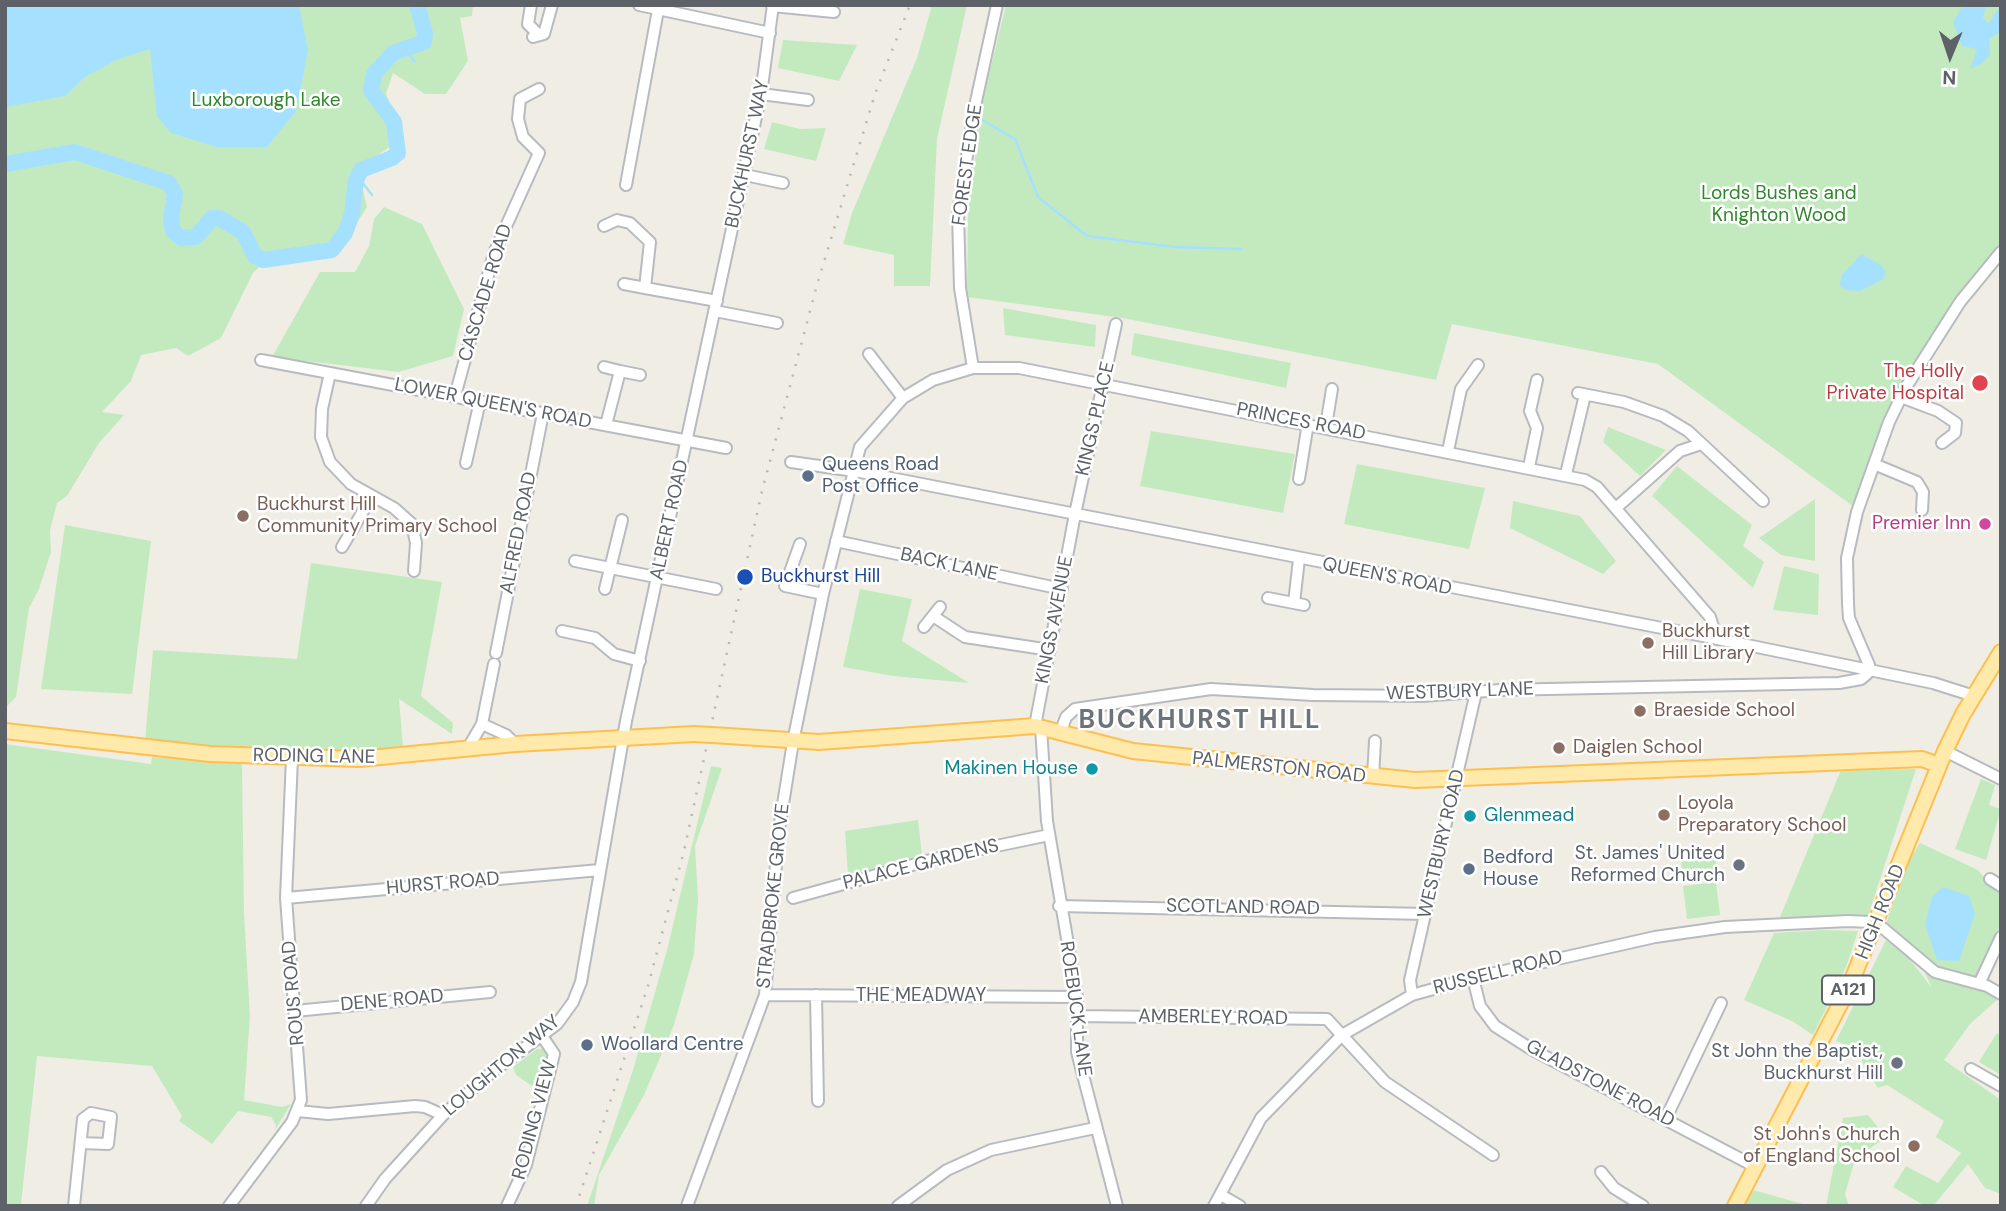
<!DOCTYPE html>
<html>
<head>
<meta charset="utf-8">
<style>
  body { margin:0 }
  #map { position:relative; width:2006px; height:1211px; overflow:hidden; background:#f0ede5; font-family:"DM Sans",sans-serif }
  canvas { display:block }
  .frame { position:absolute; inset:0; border:7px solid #5c6267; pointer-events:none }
  .north { position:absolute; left:1915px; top:21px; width:70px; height:70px; -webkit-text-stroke:5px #fff; paint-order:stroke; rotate:182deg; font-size:19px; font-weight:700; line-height:28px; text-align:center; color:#5c6267 }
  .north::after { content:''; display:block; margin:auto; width:24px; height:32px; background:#5c6267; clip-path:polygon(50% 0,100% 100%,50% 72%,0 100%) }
</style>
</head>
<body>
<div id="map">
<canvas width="2006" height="1211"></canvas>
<div class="frame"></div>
<div class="north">N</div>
</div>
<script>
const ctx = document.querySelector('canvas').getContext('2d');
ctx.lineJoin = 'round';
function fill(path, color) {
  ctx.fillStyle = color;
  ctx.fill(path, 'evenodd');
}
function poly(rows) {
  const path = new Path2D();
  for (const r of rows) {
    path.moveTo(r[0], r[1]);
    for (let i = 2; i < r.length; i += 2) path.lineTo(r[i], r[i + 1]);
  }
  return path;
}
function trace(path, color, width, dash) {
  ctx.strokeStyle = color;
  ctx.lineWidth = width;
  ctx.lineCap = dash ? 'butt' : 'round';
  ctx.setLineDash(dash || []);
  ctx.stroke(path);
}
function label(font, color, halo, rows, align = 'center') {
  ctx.font = font + ' "DM Sans",sans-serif';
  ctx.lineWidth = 5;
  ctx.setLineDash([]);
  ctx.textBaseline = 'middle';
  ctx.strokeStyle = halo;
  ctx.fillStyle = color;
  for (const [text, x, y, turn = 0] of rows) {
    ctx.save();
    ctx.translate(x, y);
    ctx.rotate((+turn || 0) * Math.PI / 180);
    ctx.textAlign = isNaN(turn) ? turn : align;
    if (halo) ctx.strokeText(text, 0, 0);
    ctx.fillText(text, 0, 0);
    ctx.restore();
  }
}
fill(poly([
  [5,5,473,5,472,16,460,18,468,61,446,94,425,94,393,73,386,94,404,137,369,161,360,178,367,207,353,229,331,249,273,254,253,273,221,338,188,356,176,348,141,355,131,381,102,412,124,415,99,443,67,496,57,503,50,531,51,552,39,589,29,608,16,697,5,708],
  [932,5,967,5,937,139,930,286,894,286,894,255,843,244,852,213,917,58],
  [1006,5,2001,5,2001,246,1957,298,1903,384,1854,507,1658,364,1452,324,1436,380,1123,318,967,297,968,210,983,99],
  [783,40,857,45,839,81,778,68],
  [772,122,800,129,826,128,816,161,764,149],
  [384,207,422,224,464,309,453,356,399,372,272,357,320,272,355,272,369,246,374,219],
  [1003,308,1096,325,1095,347,1005,335],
  [1134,333,1291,363,1286,388,1131,355],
  [1608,427,1666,450,1640,476,1603,442],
  [1151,431,1295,454,1283,513,1140,486],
  [1357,464,1485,488,1469,549,1344,524],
  [1677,466,1752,525,1743,546,1764,562,1753,588,1652,496],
  [1815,499,1815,561,1781,555,1759,538],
  [1513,501,1580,516,1616,561,1603,574,1510,528],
  [65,525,151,541,132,694,41,689],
  [311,563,442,582,421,696,453,723,452,734,399,699,403,747,325,754,145,741,153,650,297,659],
  [1784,566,1819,574,1818,615,1773,610],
  [860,589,912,599,902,641,969,683,893,676,843,667],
  [5,744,151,764,152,757,242,763,244,913,250,1016,244,1100,282,1107,291,1104,275,1130,276,1125,271,1117,238,1111,212,1144,179,1121,182,1116,152,1066,37,1056,21,1204,5,1206],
  [711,766,722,768,695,846,698,899,694,954,674,1025,644,1095,599,1175,594,1206,587,1206,633,1070,667,950],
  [1916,769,1868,916,1780,917,1841,770],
  [1981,779,1995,785,1989,805,2001,809,1986,860,1955,849],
  [918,820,922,855,848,875,845,831],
  [1920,843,1978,870,1990,885,2001,891,2001,924,1975,979,1997,1000,1970,1024,1944,1060,2001,1100,2001,1194,1985,1188,1968,1164,1933,1206,1925,1206,1893,1187,1906,1166,1938,1183,1961,1153,1936,1137,1944,1121,1887,1085,1878,1088,1864,1067,1859,1051,1836,1041,1886,940,1908,957,1932,988,1917,956,1884,929,1910,858],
  [1716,860,1717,878,1683,881,1681,861],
  [1716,882,1720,915,1687,919,1683,886],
  [1822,930,1858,931,1846,967,1813,1035,1792,1021,1744,1000,1774,933],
  [1997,1033,2001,1036,2001,1075,1979,1062],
  [537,1049,544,1049,546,1055,538,1082,532,1086,516,1075,513,1067],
  [1868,1115,1886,1137,1855,1159,1845,1194,1849,1206,1826,1206,1843,1118],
  [1750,1189,1810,1206,1742,1206]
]), '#c3eabf');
fill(poly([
  [5,5,299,5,308,50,296,111,267,147,217,147,171,133,157,116,150,49,116,60,85,77,65,96,5,107],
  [1963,5,1986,5,1983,19,1989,23,2001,5,2001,31,1989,39,1990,55,1981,64,1970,69,1977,49,1962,46,1953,22],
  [1861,254,1881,265,1886,272,1883,279,1860,291,1846,290,1840,286,1841,276],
  [1943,887,1969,896,1975,914,1959,961,1937,960,1925,924,1932,897]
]), '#a6e0ff');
trace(poly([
  [404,48,415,62],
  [977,117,1015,139,1038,197,1087,236,1174,247,1242,249],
  [358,177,372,195]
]), '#a6e0ff', 2.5);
trace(poly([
  [5,164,75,152,169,183,175,194,171,218,173,231,181,238,196,237,212,218,219,218,243,232,255,256,263,260,332,250,345,233,352,214,356,180,361,170,392,158,398,153,394,122,371,90,374,74,393,53,424,42,425,33,417,5]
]), '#a6e0ff', 16);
const minor = poly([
  [531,5,528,24,538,34],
  [639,5,770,33],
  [772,6,834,12],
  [533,37,544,34,552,5],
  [761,94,808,100],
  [745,175,783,183],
  [626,185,658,10],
  [604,226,617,220,630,223,650,242,645,288,717,301],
  [624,284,645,288],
  [715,311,777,323],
  [869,354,903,398],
  [261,360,726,448],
  [604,367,620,371,606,425],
  [973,368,960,288,958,212,975,106,997,5],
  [620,371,640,375],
  [330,373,322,409,321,437,330,462,351,484,394,508,412,524,416,543,414,571],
  [1578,393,1624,402,1663,416,1688,431,1763,501],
  [455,396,494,253,539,153,523,137,518,119,520,99,539,89],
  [1901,397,1938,411,1956,423,1955,433,1942,443],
  [1326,426,1332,389],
  [1448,451,1461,389,1478,365],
  [791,462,855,471,1703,636,1933,683,1974,696],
  [466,463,480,401],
  [1874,464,1917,482,1923,492,1922,510],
  [1529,467,1537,428,1530,411,1537,380],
  [1566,474,1585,395],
  [1299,479,1308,423],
  [1616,508,1680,451,1701,444],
  [836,541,1062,589],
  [800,544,785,586,823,594],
  [342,547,372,496],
  [575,561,716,589],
  [605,589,622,520],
  [1268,598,1304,605],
  [1294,603,1299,559],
  [933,616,965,637,1050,650],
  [924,627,940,607],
  [562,631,595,638,614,654,640,661],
  [496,653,543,413],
  [482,724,506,735,515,744],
  [1035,726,1075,514,1116,324],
  [1041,727,1047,821,1077,997,1077,1052,1117,1206],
  [1061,731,1066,717,1075,709,1211,689,1313,695,1423,696,1500,690,1839,683,1861,679,1867,674,1869,665,1849,618,1848,604,1847,558,1857,512,1889,422,1906,387,1960,302,2001,252],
  [468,748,482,724,494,664],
  [1945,751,2001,779],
  [1373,777,1375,741],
  [1990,879,2001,886],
  [286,898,600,870],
  [793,898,934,859,1049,835],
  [1059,906,1426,914],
  [1473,978,1480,1006,1495,1026,1531,1049,1754,1166],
  [1979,984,2001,937],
  [765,995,1077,997],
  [816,995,818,1101],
  [1412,995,1410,980,1476,692],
  [295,1011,490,992],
  [1077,1016,1327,1019,1385,1082,1493,1155],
  [1971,1069,2001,1086],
  [298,1111,328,1114,415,1106,425,1107,443,1115],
  [1666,1118,1721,1003],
  [1601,1172,1614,1188,1643,1206],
  [1221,1195,1240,1206],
  [74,1206,83,1119,91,1113,111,1117,108,1144,81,1143],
  [229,1206,292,1122,301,1100,286,898,292,758],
  [366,1206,385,1179,443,1115,492,1072,557,1024,573,1002,581,982,626,721,761,94,773,5],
  [507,1206,526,1165,554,1054,542,1036],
  [687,1206,765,995,779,829,793,742,823,594,860,447,903,398,933,380,973,368,1019,368,1585,480,1597,487,1710,617,1717,639],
  [898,1206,947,1170,991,1150,1095,1128],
  [1214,1206,1261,1118,1342,1035,1412,995,1473,978,1655,937,1725,927,1848,921,1871,922,1884,929,1935,972,1987,986,2001,994]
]);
const major = poly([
  [5,731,210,754,359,759,515,744,694,734],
  [728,736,819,742,1035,726,1133,751,1415,780,1922,759,1939,765],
  [1735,1206,1850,985,1945,751,1963,714,2001,652]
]);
trace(minor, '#b7bbc0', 14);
trace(major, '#ffbf4f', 18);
trace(minor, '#fff', 10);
trace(major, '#ffeaab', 14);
trace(poly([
  [576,1206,648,986,684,851,762,491,817,285,875,94,910,5]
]), '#b6b7b8', 2.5, [2, 9]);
const majorBridge = poly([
  [694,734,728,736]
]);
trace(majorBridge, '#ffbf4f', 18, []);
trace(majorBridge, '#ffeaab', 14);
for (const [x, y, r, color] of [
  [1980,383,9,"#e0444e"],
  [808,476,7,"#5c6f8a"],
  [243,516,7,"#8d6e63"],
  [1985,524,7,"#d1479c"],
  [745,577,9,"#1a4fb4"],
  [1648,643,7,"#8d6e63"],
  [1640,711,7,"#8d6e63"],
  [1559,748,7,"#8d6e63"],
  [1092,769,7,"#0f9aa8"],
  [1664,815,7,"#8d6e63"],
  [1470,816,7,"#0f9aa8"],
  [1739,865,7,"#6b7280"],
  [1469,869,7,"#5c6f8a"],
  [587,1045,7,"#5c6f8a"],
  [1897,1063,7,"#6b7280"],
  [1914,1146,7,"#8d6e63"]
]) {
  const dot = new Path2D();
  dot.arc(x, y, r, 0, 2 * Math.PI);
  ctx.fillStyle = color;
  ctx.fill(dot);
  trace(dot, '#fff', 2.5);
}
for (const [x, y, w] of [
  [1848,990,52]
]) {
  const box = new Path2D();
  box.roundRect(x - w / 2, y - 14.5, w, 29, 5);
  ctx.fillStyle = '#fff';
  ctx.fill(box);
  trace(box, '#5c6267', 2);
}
label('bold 18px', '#5c6267', null, [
  ["A121",1848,990]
]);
label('19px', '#30862c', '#fff', [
  ["Luxborough Lake",266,101],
  ["Lords Bushes and",1779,194],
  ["Knighton Wood",1779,216]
]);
label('19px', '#5c6267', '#fff', [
  ["BUCKHURST WAY",748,154,-78],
  ["FOREST EDGE",968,165,-82],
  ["CASCADE ROAD",486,293,-73],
  ["LOWER QUEEN'S ROAD",493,404,11],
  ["KINGS PLACE",1096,419,-77],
  ["PRINCES ROAD",1301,422,11],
  ["ALBERT ROAD",670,520,-78],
  ["ALFRED ROAD",519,533,-79],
  ["BACK LANE",949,565,12],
  ["QUEEN'S ROAD",1387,577,11],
  ["KINGS AVENUE",1055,620,-79],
  ["WESTBURY LANE",1460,692,-2],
  ["RODING LANE",314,757,1],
  ["PALMERSTON ROAD",1279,768,6],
  ["WESTBURY ROAD",1442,844,-77],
  ["PALACE GARDENS",921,865,-14],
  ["HURST ROAD",443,884,-5],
  ["STRADBROKE GROVE",774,896,-84],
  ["SCOTLAND ROAD",1243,908,1],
  ["HIGH ROAD",1881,912,-68],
  ["RUSSELL ROAD",1498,973,-14],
  ["ROUS ROAD",294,993,-95],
  ["THE MEADWAY",921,996],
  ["DENE ROAD",392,1001,-5],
  ["ROEBUCK LANE",1075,1009,82],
  ["AMBERLEY ROAD",1213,1018,1],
  ["LOUGHTON WAY",502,1066,-40],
  ["GLADSTONE ROAD",1600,1084,28],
  ["RODING VIEW",535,1120,-75]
]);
label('19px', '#be3a42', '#fff', [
  ["The Holly",1964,372],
  ["Private Hospital",1964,394]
], 'right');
label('19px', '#4e5e75', '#fff', [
  ["Queens Road",822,465],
  ["Post Office",822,487],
  ["Bedford",1483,858],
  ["House",1483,880],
  ["Woollard Centre",601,1045]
], 'left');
label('19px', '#785e54', '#fff', [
  ["Buckhurst Hill",257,505],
  ["Community Primary School",257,527],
  ["Buckhurst",1662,632],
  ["Hill Library",1662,654],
  ["Braeside School",1654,711],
  ["Daiglen School",1573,748],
  ["Loyola",1678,804],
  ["Preparatory School",1678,826],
  ["St John's Church",1900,1135,"right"],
  ["of England School",1900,1157,"right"]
], 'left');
label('19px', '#b23c85', '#fff', [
  ["Premier Inn",1971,524]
], 'right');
label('19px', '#164399', '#fff', [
  ["Buckhurst Hill",761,577]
], 'left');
label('19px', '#0d838f', '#fff', [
  ["Makinen House",1078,769],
  ["Glenmead",1484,816,"left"]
], 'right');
label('19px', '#5b616d', '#fff', [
  ["St. James' United",1725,854],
  ["Reformed Church",1725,876],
  ["St John the Baptist,",1883,1052],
  ["Buckhurst Hill",1883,1074]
], 'right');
ctx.letterSpacing = '2px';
label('bold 26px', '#6d7479', '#fff', [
  ["BUCKHURST HILL",1200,721]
]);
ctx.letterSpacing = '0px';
</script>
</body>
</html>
